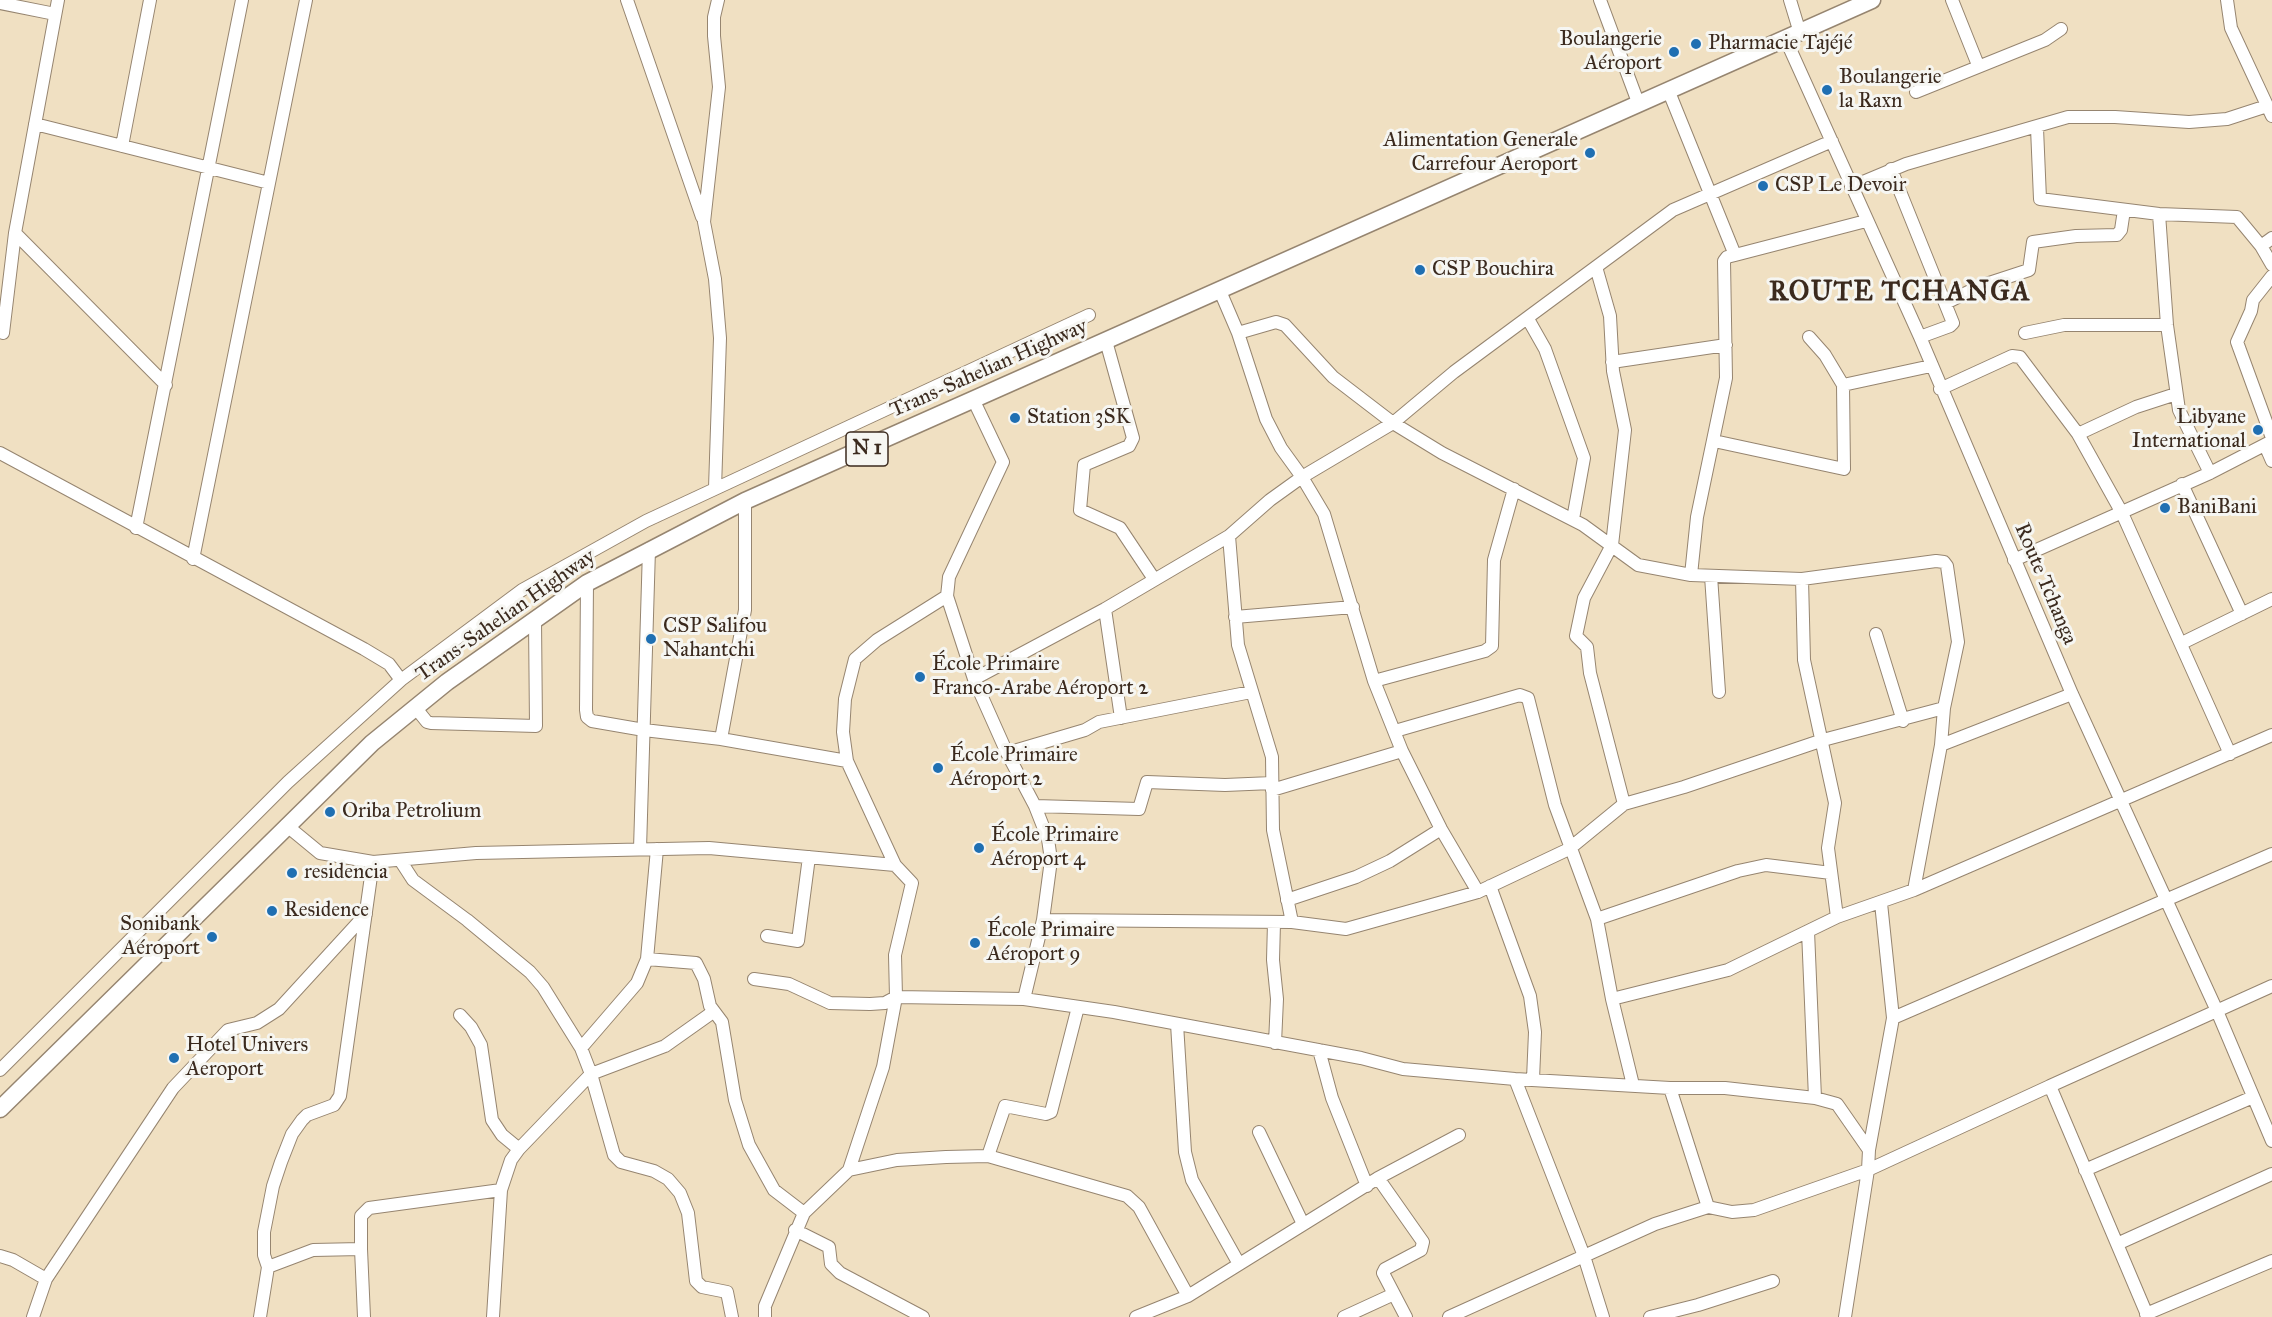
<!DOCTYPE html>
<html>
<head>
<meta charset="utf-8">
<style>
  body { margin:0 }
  canvas { display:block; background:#f0e0c2 }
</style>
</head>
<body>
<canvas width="2272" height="1317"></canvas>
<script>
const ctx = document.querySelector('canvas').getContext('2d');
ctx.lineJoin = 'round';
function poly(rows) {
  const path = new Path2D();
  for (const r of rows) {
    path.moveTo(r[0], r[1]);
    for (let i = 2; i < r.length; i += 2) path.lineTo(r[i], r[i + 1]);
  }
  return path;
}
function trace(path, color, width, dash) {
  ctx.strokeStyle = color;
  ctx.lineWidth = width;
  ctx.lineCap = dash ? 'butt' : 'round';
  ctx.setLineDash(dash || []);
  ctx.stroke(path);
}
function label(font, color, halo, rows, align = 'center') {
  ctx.font = font + ' "IM FELL Great Primer",serif';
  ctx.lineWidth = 6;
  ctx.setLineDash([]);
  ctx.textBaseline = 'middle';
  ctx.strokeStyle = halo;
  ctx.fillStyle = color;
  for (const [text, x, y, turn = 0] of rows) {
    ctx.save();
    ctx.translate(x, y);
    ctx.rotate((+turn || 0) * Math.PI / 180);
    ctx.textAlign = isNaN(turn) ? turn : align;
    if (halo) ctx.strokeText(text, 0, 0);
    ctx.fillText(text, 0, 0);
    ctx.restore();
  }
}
const minor = poly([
  [627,0,702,217],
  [1600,0,1639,105],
  [1790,0,1800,33],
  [1952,0,1978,65],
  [2227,0,2231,28,2272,116],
  [0,3,55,14],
  [1786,40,1920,337,2072,694,2217,1011,2272,1141],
  [1669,92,1735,255,1727,257,1724,261,1726,378,1697,517,1691,575],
  [1916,92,2045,40,2061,29],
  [35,124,269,183],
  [2037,128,2040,199,2159,214,2237,217,2261,246],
  [122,146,150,0],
  [1891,169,1953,323,1950,326,1920,337],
  [1851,187,1906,164,2068,117,2115,117,2189,122,2227,119,2267,106],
  [2159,214,2167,325,2179,410,2210,473],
  [15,233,166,385],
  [2272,238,2261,246,2272,265],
  [1735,255,1866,221],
  [1596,267,1610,316,1613,371,1625,430,1612,545,1584,598,1576,636,1587,647,1590,673,1624,804],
  [2272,276,2253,300,2251,311,2237,342,2272,438],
  [1220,291,1238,333,1266,419,1281,448,1302,477,1324,514,1374,681,1402,751,1441,829,1478,892],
  [1946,303,1980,286,2029,270,2033,242,2076,236,2117,235,2121,230,2124,210],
  [1528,319,1545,349,1584,458,1573,519],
  [0,331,3,333,15,233,58,0],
  [1238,333,1276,322,1285,325,1333,377,1393,423,1442,453,1583,525,1638,565,1691,575,1802,579,1804,660,1835,803,1828,848,1837,917],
  [2025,333,2064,325,2167,325],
  [1106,341,1133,438,1129,446,1084,465,1080,510,1120,528,1154,579],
  [1612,362,1726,345],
  [1843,385,1931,366],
  [1940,389,2012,356,2020,357,2078,434,2122,513,2230,754],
  [973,399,1003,462,949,577,948,587,947,596,974,679,1105,609,1229,536,1270,500,1302,477,1393,423,1454,372,1673,210,1832,141],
  [2078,434,2136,407,2176,394],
  [1714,441,1844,469,1843,385,1825,355,1809,337],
  [2265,445,2272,461],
  [0,453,364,649,389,664,401,680],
  [2182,484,2242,614],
  [715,488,720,338,715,279,704,222,719,87,714,36,714,17,718,0],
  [136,528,242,0],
  [1229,536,1238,645,1272,757,1273,830,1292,922],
  [193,559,306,0],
  [2014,560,2210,473,2272,441],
  [1711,576,1719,692],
  [1802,579,1936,561,1944,562,1947,566,1958,642,1944,708,1941,745,1914,890],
  [587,583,586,710,587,717,592,721,644,730,721,739,847,761],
  [1105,609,1121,718],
  [1235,617,1353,607],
  [1876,634,1903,721],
  [2182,643,2272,599],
  [974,679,1007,753,1035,806,1048,839,1051,860,1043,920,1024,999],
  [1374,681,1485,651,1492,646,1494,560,1514,489],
  [415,707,427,722,431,723,536,726,535,620],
  [1395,731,1520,695,1528,698,1555,805,1597,919,1612,999,1633,1085],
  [721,739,745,610,745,501],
  [1941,745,2072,694],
  [1007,753,1085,730,1099,722,1251,692],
  [1272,790,1402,751],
  [1035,806,1139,809,1147,782,1225,785,1272,783],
  [286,825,320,853,373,862,476,853,709,848,895,865],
  [640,849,649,549],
  [400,860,413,880,467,920,530,972,543,987,581,1048,591,1074,614,1155,621,1162,654,1171,668,1179,680,1193,688,1213,696,1281,702,1287,727,1292,732,1317],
  [1490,886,1530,996,1535,1032,1533,1079],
  [1287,900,1356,877,1390,861,1441,829],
  [1881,903,1893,1018,1869,1150,1868,1170,2050,1086],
  [1597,919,1738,871,1766,865,1831,873],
  [1043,920,1292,922,1346,929,1478,892,1569,849,1624,804,1684,787,1823,740,1944,708],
  [1274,923,1273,960,1277,999,1275,1043],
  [1808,931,1815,1098],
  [767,936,798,941,809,857],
  [647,959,696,963,704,979,710,1006,722,1022,735,1100,749,1145,774,1190,804,1213],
  [754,979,789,984,830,1003,870,1004,885,1003,896,997,1024,999,1114,1012,1361,1058,1403,1069,1515,1079,1670,1088,1725,1088,1815,1098,1837,1104,1869,1150],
  [1612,999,1728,970,1837,917,1914,890,2272,735],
  [460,1015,471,1027,481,1045,492,1120,502,1135,519,1149],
  [1893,1018,2272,854],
  [1177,1024,1185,1152,1192,1180,1239,1264],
  [581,1048,637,983,647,959,657,849],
  [1319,1050,1332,1098,1367,1186],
  [0,1070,288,782,401,680,522,590,646,521,1089,315],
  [1515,1079,1584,1256,1603,1317],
  [1670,1088,1708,1207],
  [1259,1132,1303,1224],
  [988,1156,1005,1106,1046,1114,1051,1112,1078,1007],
  [849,1170,883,1067,896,997,895,955,912,883,895,865,847,761,843,732,845,699,855,659,877,640,947,596],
  [2085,1170,2253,1097],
  [1378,1178,1423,1242,1421,1250,1385,1269,1383,1273,1406,1317],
  [795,1230,829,1247,831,1264,840,1273,923,1317],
  [2117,1244,2272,1174],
  [361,1249,364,1317],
  [0,1256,13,1260,46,1279],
  [268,1267,313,1250,361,1249,361,1216,369,1208,501,1190],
  [2146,1314,2272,1261],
  [33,1317,46,1279,173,1088,228,1030,257,1023,279,1009,366,914],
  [260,1317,268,1267,264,1255,264,1232,273,1186,281,1162,292,1134,302,1120,307,1115,334,1105,340,1096,373,862],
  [493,1317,501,1190,511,1160,519,1149,591,1074,665,1046,713,1012],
  [765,1317,765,1306,804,1213,849,1170,897,1160,946,1157,988,1156,1127,1196,1139,1207,1188,1296],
  [1136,1317,1188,1296,1378,1178,1459,1135],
  [1344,1317,1394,1294],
  [1449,1317,1655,1224,1708,1207,1732,1212,1754,1210,1868,1170,1845,1317],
  [1650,1317,1698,1305,1773,1281],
  [2148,1317,2050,1086,2272,986]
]);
const highway = poly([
  [0,1109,372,743,447,682,587,583,745,501,1872,0]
]);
trace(minor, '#968570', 14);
trace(highway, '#968570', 19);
trace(minor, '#fff', 12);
trace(highway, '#fff', 16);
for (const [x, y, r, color] of [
  [1696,44,6,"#1f6fb2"],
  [1674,52,6,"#1f6fb2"],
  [1827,90,6,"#1f6fb2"],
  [1590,153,6,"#1f6fb2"],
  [1763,186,6,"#1f6fb2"],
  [1420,270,6,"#1f6fb2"],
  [1015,418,6,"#1f6fb2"],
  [2258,430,6,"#1f6fb2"],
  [2165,508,6,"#1f6fb2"],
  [651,639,6,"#1f6fb2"],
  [920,677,6,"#1f6fb2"],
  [938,768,6,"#1f6fb2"],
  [330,812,6,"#1f6fb2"],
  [979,848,6,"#1f6fb2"],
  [292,873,6,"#1f6fb2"],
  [272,911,6,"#1f6fb2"],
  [212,937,6,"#1f6fb2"],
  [975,943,6,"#1f6fb2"],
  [174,1058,6,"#1f6fb2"]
]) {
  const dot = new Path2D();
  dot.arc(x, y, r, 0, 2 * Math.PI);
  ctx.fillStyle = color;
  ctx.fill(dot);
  trace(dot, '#f6f6f2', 2);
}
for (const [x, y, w] of [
  [867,449,42]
]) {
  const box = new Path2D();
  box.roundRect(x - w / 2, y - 17, w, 34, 4.5);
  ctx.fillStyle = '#f6f6f2';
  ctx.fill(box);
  trace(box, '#3b2a1e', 1.5);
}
label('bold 20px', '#3b2a1e', null, [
  ["N 1",867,449]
]);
label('21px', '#3b2a1e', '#f6f6f2', [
  ["Boulangerie",1662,40,"right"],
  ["Aéroport",1662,64,"right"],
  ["Pharmacie Tajéjé",1708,44],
  ["Boulangerie",1839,78],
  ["la Raxn",1839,102],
  ["Alimentation Generale",1578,141,"right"],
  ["Carrefour Aeroport",1578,165,"right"],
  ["CSP Le Devoir",1775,186],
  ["CSP Bouchira",1432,270],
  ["Station 3SK",1027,418],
  ["Libyane",2246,418,"right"],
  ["International",2246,442,"right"],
  ["BaniBani",2177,508],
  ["CSP Salifou",663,627],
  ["Nahantchi",663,651],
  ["École Primaire",932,665],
  ["Franco-Arabe Aéroport 2",932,689],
  ["École Primaire",950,756],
  ["Aéroport 2",950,780],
  ["Oriba Petrolium",342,812],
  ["École Primaire",991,836],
  ["Aéroport 4",991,860],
  ["residencia",304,873],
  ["Residence",284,911],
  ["Sonibank",200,925,"right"],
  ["Aéroport",200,949,"right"],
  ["École Primaire",987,931],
  ["Aéroport 9",987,955],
  ["Hotel Univers",186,1046],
  ["Aeroport",186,1070]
], 'left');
label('21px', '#3b2a1e', '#f6f6f2', [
  ["Trans-Sahelian Highway",989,369,-24],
  ["Route Tchanga",2045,584,67],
  ["Trans-Sahelian Highway",506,616,-35]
]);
ctx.letterSpacing = '1.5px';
label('bold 27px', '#3b2a1e', '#f6f6f2', [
  ["ROUTE TCHANGA",1900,293]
]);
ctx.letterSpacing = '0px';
</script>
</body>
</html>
